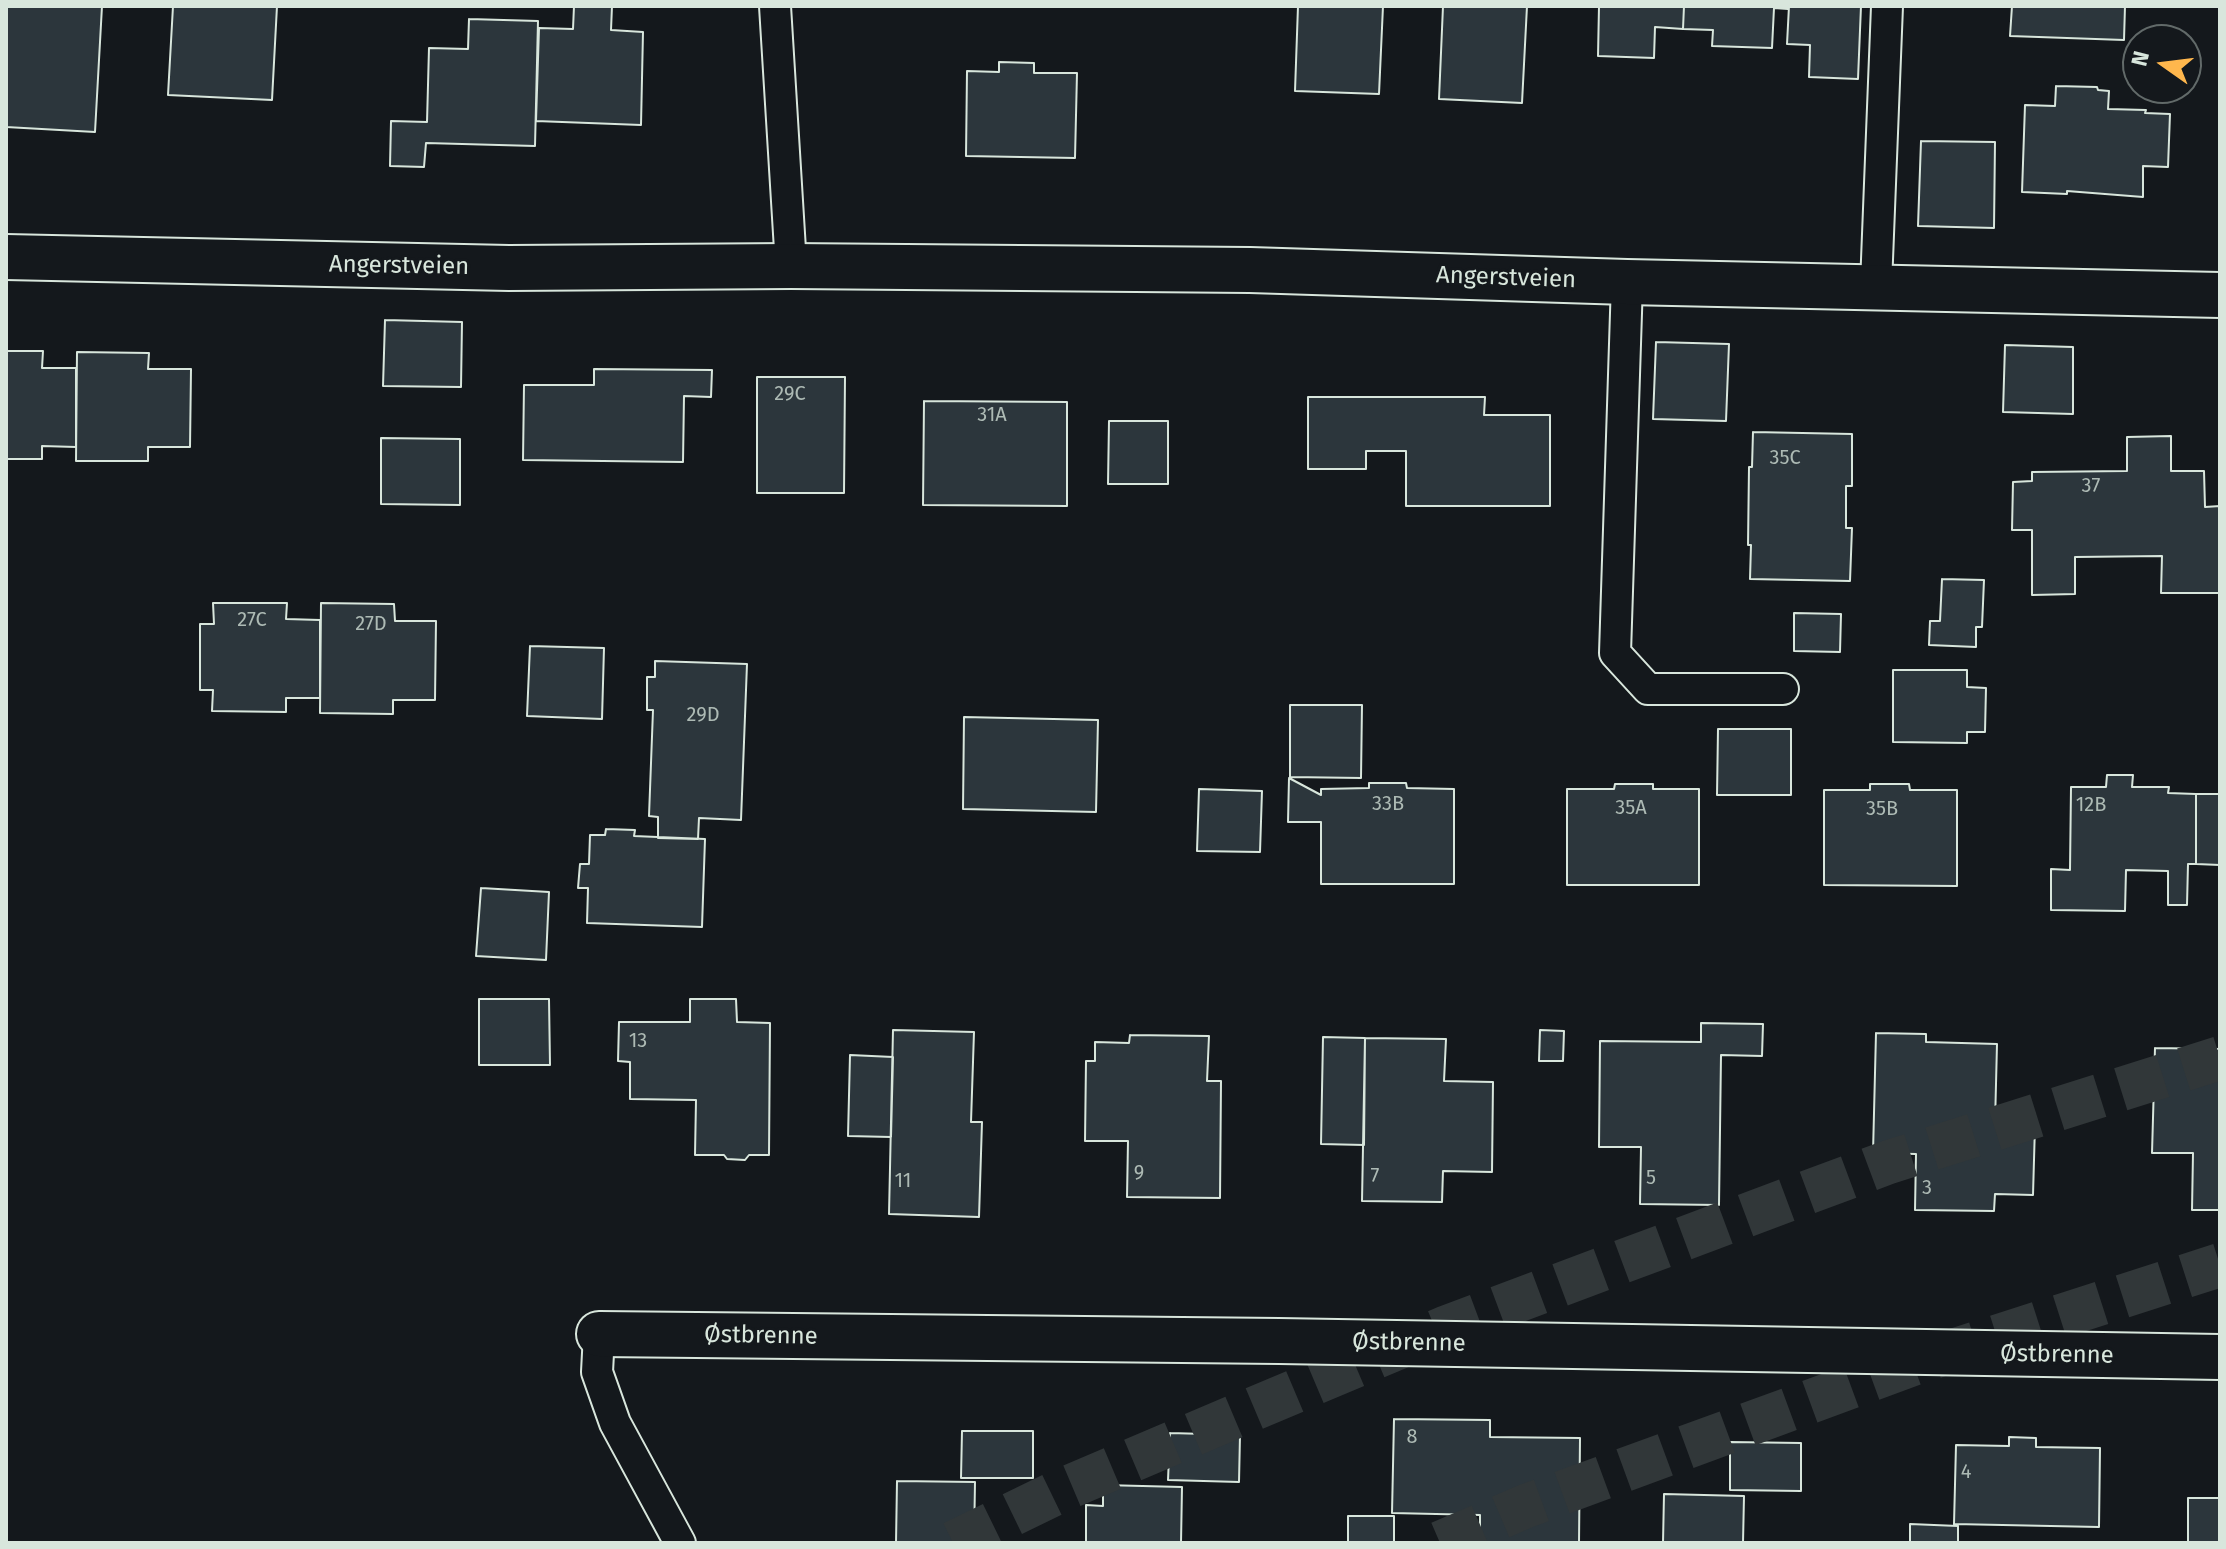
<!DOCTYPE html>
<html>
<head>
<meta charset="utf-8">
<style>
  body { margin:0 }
  #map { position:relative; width:2226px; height:1549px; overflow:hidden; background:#14181c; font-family:"Fira Sans",sans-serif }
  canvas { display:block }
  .frame { position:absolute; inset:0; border:8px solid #d8e6dc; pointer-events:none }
  .north { position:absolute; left:2122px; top:24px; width:80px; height:80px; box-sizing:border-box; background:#14181c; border:2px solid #626a69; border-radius:50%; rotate:284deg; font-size:22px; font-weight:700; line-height:32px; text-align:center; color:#d8e6dc }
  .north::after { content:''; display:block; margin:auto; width:28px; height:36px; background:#ffb74d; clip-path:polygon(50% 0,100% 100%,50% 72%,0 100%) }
</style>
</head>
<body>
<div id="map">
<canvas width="2226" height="1549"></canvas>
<div class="frame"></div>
<div class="north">N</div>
</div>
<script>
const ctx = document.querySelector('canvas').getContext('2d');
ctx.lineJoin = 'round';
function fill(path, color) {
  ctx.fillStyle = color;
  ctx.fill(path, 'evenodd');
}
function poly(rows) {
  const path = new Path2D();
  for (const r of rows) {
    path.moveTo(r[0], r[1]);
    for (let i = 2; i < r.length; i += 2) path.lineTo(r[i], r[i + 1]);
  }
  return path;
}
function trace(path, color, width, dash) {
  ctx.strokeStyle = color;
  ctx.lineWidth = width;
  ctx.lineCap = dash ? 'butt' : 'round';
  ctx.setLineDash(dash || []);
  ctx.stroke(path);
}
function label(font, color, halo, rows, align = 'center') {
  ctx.font = font + ' "Fira Sans",sans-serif';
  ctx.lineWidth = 6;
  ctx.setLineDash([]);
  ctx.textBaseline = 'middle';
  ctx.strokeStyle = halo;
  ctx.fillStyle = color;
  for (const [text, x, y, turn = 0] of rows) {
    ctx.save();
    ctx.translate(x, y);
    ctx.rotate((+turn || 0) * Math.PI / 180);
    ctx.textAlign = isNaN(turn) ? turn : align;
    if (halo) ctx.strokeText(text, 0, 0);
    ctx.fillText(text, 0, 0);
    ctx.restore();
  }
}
const building = poly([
  [6,6,102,6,95,132,6,127,6,6],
  [173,6,277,6,272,100,168,95,173,6],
  [574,6,612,6,611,30,643,32,641,125,536,121,539,28,573,29,574,6],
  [1298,6,1383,6,1379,94,1295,91,1298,6],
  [1443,6,1527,6,1522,103,1439,99,1443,6],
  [1599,6,1684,6,1683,29,1655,27,1654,58,1598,56,1599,6],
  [1684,6,1789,6,1788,9,1774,8,1772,48,1712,46,1713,30,1683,29,1684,6],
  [1789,6,1861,6,1858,79,1809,77,1810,45,1787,44,1789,6],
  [2012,6,2125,6,2124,40,2010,36,2012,6],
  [469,19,538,21,535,146,426,143,424,167,390,166,391,121,427,122,429,48,468,49,469,19],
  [999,62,1034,63,1034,73,1077,73,1075,158,966,156,967,71,999,72,999,62],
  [2056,86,2097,87,2098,90,2109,91,2108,109,2146,110,2145,113,2170,114,2168,167,2143,166,2143,197,2067,191,2067,194,2022,192,2025,105,2055,106,2056,86],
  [1921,141,1995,142,1994,228,1918,226,1921,141],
  [385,320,462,322,461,387,383,386,385,320],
  [1656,342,1729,344,1726,421,1653,419,1656,342],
  [2005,345,2073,347,2073,414,2003,412,2005,345],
  [6,351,43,351,42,368,76,368,76,447,42,446,42,459,6,459,6,351],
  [77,352,149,353,148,369,191,369,190,447,148,447,148,461,76,461,77,352],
  [594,369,712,370,711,397,684,396,683,462,523,460,524,385,594,385,594,369],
  [757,377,845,377,844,493,757,493,757,377],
  [1308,397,1485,397,1484,415,1550,415,1550,506,1406,506,1406,451,1366,451,1366,469,1308,469,1308,397],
  [924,401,1067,402,1067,506,923,505,924,401],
  [1109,421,1168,421,1168,484,1108,484,1109,421],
  [1753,432,1852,434,1852,486,1846,486,1846,528,1852,528,1850,581,1750,579,1751,545,1748,545,1749,467,1752,467,1753,432],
  [2171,436,2171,471,2204,471,2205,507,2220,506,2220,593,2161,593,2162,556,2075,557,2075,594,2032,595,2032,530,2012,530,2013,482,2032,481,2032,472,2127,471,2127,437,2171,436],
  [381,438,460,439,460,505,381,504,381,438],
  [1942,579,1984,580,1982,627,1976,627,1976,647,1929,645,1930,621,1940,621,1942,579],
  [213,603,287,603,286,619,320,620,320,698,286,698,286,712,212,711,213,690,200,690,200,624,214,624,213,603],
  [321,603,394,604,395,621,436,621,435,700,393,700,393,714,320,713,321,603],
  [1794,613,1841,614,1840,652,1794,651,1794,613],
  [530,646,604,648,602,719,527,716,530,646],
  [655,661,747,664,741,820,699,818,698,839,658,838,658,817,649,816,653,710,647,710,647,677,655,677,655,661],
  [1893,670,1967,670,1967,687,1986,688,1985,732,1967,732,1967,743,1893,742,1893,670],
  [1290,705,1362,705,1361,778,1290,777,1290,705],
  [964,717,1098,720,1096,812,963,809,964,717],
  [1718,729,1791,729,1791,795,1717,795,1718,729],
  [2107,775,2133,775,2132,787,2169,787,2168,793,2196,794,2196,864,2188,864,2187,905,2168,905,2168,871,2126,870,2125,911,2051,910,2051,869,2070,870,2071,787,2106,787,2107,775],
  [1289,778,1321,795,1321,789,1369,788,1369,783,1406,783,1407,788,1454,789,1454,884,1321,884,1321,822,1288,822,1289,778],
  [1615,784,1653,784,1653,789,1699,789,1699,885,1567,885,1567,789,1614,789,1615,784],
  [1870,784,1909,784,1910,790,1957,790,1957,886,1824,885,1824,790,1870,790,1870,784],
  [1199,789,1262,791,1260,852,1197,851,1199,789],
  [2196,794,2220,794,2220,865,2196,864,2196,794],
  [606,829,635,830,634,836,705,839,702,927,587,923,588,888,578,888,580,864,589,864,590,835,605,835,606,829],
  [481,888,549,892,546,960,476,956,481,888],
  [479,999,549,999,550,1065,479,1065,479,999],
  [690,999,736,999,737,1022,770,1023,769,1155,749,1155,745,1160,727,1159,724,1155,695,1155,696,1100,630,1099,630,1062,618,1061,619,1022,690,1022,690,999],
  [1701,1023,1763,1024,1762,1056,1721,1055,1719,1205,1640,1204,1641,1147,1599,1147,1600,1041,1701,1042,1701,1023],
  [893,1030,974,1032,971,1122,982,1122,979,1217,889,1214,893,1030],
  [1540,1030,1564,1031,1563,1061,1539,1061,1540,1030],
  [1876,1033,1926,1034,1926,1042,1997,1044,1995,1124,2035,1125,2033,1195,1995,1194,1994,1211,1915,1210,1916,1154,1873,1153,1876,1033],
  [1130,1035,1209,1036,1207,1081,1221,1081,1220,1198,1127,1197,1128,1141,1085,1141,1086,1061,1095,1061,1095,1042,1129,1043,1130,1035],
  [1323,1037,1365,1038,1364,1145,1321,1144,1323,1037],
  [1365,1038,1446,1039,1444,1081,1493,1082,1492,1172,1443,1171,1442,1202,1362,1201,1365,1038],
  [2155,1048,2220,1049,2220,1210,2192,1210,2193,1153,2152,1153,2155,1048],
  [850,1055,893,1057,891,1137,848,1136,850,1055],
  [1394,1419,1490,1420,1490,1437,1580,1438,1579,1543,1480,1542,1480,1515,1392,1513,1394,1419],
  [962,1431,1033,1431,1033,1478,961,1478,962,1431],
  [1170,1433,1240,1435,1239,1482,1168,1480,1170,1433],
  [2009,1437,2036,1438,2036,1447,2100,1448,2099,1527,1954,1524,1956,1445,2009,1446,2009,1437],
  [1730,1442,1801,1443,1801,1491,1730,1490,1730,1442],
  [897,1481,975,1482,974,1543,896,1543,897,1481],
  [1103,1485,1182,1487,1181,1543,1086,1543,1086,1505,1103,1506,1103,1485],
  [1664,1494,1744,1496,1743,1543,1663,1543,1664,1494],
  [2188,1498,2220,1498,2220,1543,2188,1543,2188,1498],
  [1348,1516,1394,1516,1394,1543,1348,1543,1348,1516],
  [1910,1524,1958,1526,1958,1543,1910,1543,1910,1524]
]);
fill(building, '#2c363c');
trace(building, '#d8e6dc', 2);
trace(poly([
  [953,1543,1064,1489,1447,1327,1889,1162,2220,1058],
  [1440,1543,1526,1506,1918,1362,2220,1265]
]), '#313739', 44, [44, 22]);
const service = poly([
  [775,6,791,266],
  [1627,282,1615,653,1648,689,1783,689],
  [1876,285,1887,6],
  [599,1334,597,1372,615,1423,680,1543]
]);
const minor = poly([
  [6,257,509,268,791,266,1250,270,1627,282,2220,295],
  [599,1334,1279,1341,2220,1357]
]);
trace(service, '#d8e6dc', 34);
trace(minor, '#d8e6dc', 48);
trace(service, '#14181c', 30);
trace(minor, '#14181c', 44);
label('20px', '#adbab4', null, [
  ["29C",790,394],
  ["31A",992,415],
  ["35C",1785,458],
  ["37",2091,486],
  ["27C",252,620],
  ["27D",371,624],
  ["29D",703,715],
  ["33B",1388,804],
  ["12B",2091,805],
  ["35A",1631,808],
  ["35B",1882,809],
  ["13",638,1041],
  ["9",1139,1173],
  ["7",1375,1176],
  ["5",1651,1178],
  ["11",903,1181],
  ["3",1927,1188],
  ["8",1412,1437],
  ["4",1966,1472]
]);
label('24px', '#d8e6dc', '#14181c', [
  ["Angerstveien",399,266,1],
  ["Angerstveien",1506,278,2],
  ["Østbrenne",761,1336,1],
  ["Østbrenne",1409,1343,1],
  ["Østbrenne",2057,1355,1]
]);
</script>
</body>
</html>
